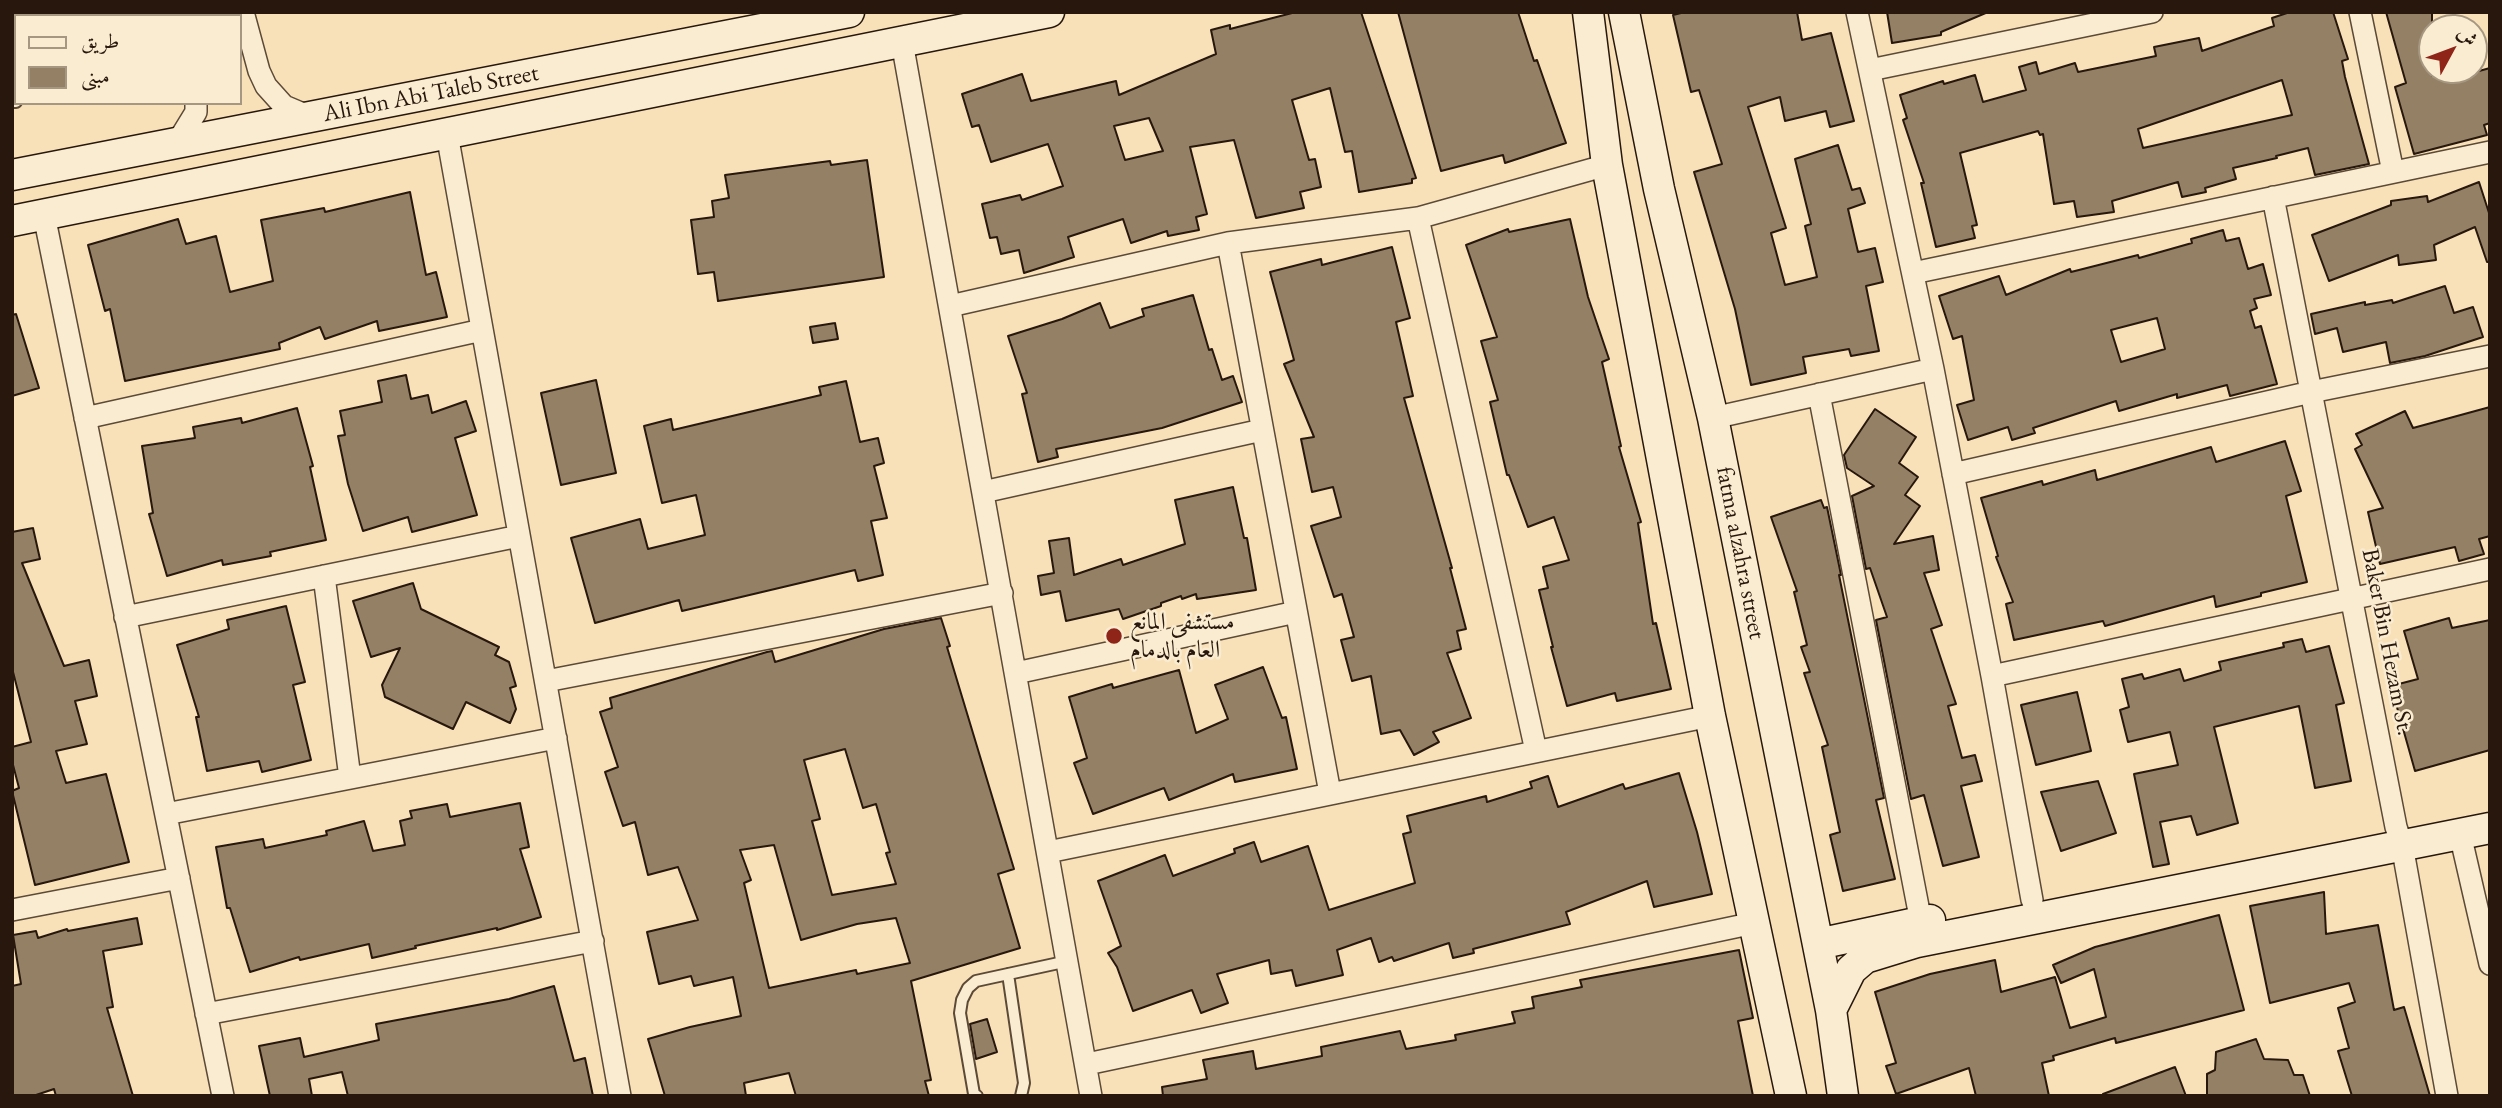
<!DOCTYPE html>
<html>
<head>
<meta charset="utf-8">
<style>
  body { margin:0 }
  #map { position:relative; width:2502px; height:1108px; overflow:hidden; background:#f8e1b8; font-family:"EB Garamond",Amiri,serif }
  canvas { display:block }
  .frame { position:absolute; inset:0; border:14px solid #28170c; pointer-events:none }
  .legend { position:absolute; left:14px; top:14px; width:228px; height:91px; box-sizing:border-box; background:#faecd1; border:2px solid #a69782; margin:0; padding:9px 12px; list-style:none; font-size:21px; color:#28170c }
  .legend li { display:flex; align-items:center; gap:14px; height:35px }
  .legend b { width:35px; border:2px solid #a69782 }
  .north { position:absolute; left:2418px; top:14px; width:70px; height:70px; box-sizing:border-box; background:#faecd1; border:2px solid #a69782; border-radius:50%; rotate:49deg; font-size:19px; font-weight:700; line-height:28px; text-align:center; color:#28170c }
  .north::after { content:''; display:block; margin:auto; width:24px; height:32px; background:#8f2418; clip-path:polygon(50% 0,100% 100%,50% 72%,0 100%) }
</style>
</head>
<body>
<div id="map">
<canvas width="2502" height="1108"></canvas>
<div class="frame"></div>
<ul class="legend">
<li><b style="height:9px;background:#faecd1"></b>طريق</li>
<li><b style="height:19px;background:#948065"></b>مبنى</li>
</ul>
<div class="north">ش</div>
</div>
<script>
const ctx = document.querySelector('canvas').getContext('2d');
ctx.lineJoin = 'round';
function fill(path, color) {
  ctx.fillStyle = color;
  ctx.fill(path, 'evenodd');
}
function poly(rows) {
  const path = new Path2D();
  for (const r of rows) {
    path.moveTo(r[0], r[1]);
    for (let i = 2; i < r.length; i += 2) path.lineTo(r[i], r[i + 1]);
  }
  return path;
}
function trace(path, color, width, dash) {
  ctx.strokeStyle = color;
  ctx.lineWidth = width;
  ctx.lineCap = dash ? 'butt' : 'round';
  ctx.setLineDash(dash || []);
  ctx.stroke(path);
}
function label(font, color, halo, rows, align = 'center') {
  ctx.font = font + ' "EB Garamond",Amiri,serif';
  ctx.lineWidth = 5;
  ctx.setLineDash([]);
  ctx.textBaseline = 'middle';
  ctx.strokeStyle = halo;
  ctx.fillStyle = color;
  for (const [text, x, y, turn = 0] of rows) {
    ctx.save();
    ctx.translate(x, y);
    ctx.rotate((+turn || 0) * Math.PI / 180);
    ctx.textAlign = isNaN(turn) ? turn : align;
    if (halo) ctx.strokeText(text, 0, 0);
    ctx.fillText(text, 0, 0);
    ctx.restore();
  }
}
const building = poly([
  [1296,12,1361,12,1416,178,1412,179,1412,183,1359,192,1352,151,1345,152,1330,88,1292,100,1309,160,1315,159,1321,187,1300,192,1304,208,1256,218,1234,140,1190,147,1207,214,1196,217,1199,230,1168,236,1167,231,1131,243,1123,219,1068,237,1074,257,1024,273,1019,250,1001,254,997,237,990,238,982,204,1020,195,1022,200,1063,186,1048,144,991,162,979,125,972,127,962,94,1022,74,1031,101,1116,81,1119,95,1216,54,1211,30,1230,25,1230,29,1296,12],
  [1149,118,1163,151,1125,160,1114,126,1149,118],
  [1398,12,1518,12,1534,61,1537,60,1566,143,1505,163,1503,155,1441,171,1398,12],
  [1685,12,1797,12,1802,40,1831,33,1854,121,1830,127,1826,111,1785,121,1780,97,1748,107,1786,228,1771,233,1785,285,1817,277,1805,226,1811,224,1795,159,1838,145,1852,190,1860,188,1865,203,1848,209,1858,252,1875,248,1883,282,1866,286,1879,351,1851,356,1849,349,1803,357,1806,373,1751,385,1735,309,1694,172,1722,164,1699,90,1691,92,1673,15,1685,12],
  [1887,12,1988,12,1941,32,1941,35,1892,43,1887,12],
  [2290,12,2333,12,2348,59,2342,61,2345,77,2369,164,2315,175,2308,148,2276,156,2277,158,2233,168,2236,179,2205,188,2206,192,2182,197,2178,182,2112,201,2114,212,2077,217,2074,201,2054,204,2043,134,2040,135,2038,131,1960,153,1977,225,1972,226,1975,238,1936,247,1921,183,1924,183,1903,120,1907,118,1900,95,1943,81,1944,84,1975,75,1983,102,2026,90,2019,67,2036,62,2039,74,2075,63,2078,72,2156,56,2154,47,2199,38,2202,51,2274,26,2272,18,2290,12],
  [2282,80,2292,115,2143,148,2138,129,2282,80],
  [2386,12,2432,12,2432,76,2444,73,2446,80,2490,68,2490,123,2484,125,2487,135,2414,154,2395,87,2406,83,2386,12],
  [867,160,884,277,718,301,714,272,698,274,691,220,714,217,712,201,729,198,725,175,830,161,831,165,867,160],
  [2479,182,2490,216,2490,262,2487,262,2475,227,2434,245,2436,260,2399,265,2398,255,2329,281,2312,235,2391,205,2391,201,2427,196,2428,202,2479,182],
  [410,192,426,275,436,272,447,317,379,331,377,321,325,339,320,327,279,343,280,349,125,381,110,309,105,311,88,245,178,219,186,244,216,236,230,292,273,281,261,220,324,208,325,212,410,192],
  [1570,219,1588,297,1609,359,1602,362,1621,446,1619,447,1641,522,1638,523,1653,624,1656,623,1671,689,1617,701,1615,693,1567,706,1551,647,1553,647,1539,590,1548,588,1543,567,1569,560,1554,517,1528,527,1509,475,1507,475,1490,402,1498,400,1481,341,1497,337,1466,245,1508,229,1509,232,1570,219],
  [2223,230,2226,241,2239,238,2248,269,2263,264,2271,295,2254,299,2257,308,2250,311,2255,328,2261,326,2277,384,2230,396,2227,385,2177,398,2177,394,2119,411,2116,401,2033,428,2035,433,2012,440,2008,427,1968,440,1957,405,1974,400,1962,336,1953,339,1939,296,1999,276,2006,295,2070,269,2071,272,2138,255,2139,258,2192,243,2191,239,2223,230],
  [2157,318,2165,349,2121,362,2111,330,2157,318],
  [1392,247,1410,318,1396,322,1413,396,1404,398,1452,568,1450,568,1466,629,1457,631,1461,649,1447,653,1471,718,1433,732,1439,742,1414,755,1400,730,1381,734,1371,676,1352,681,1341,640,1354,637,1342,594,1334,597,1311,526,1341,517,1333,487,1312,492,1301,439,1314,437,1284,364,1294,360,1270,272,1321,259,1322,265,1392,247],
  [2445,286,2454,313,2473,307,2483,337,2425,356,2390,363,2386,342,2343,352,2337,328,2315,334,2311,314,2365,302,2365,305,2392,300,2393,303,2445,286],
  [1193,295,1209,350,1212,349,1222,380,1233,376,1242,402,1162,428,1056,449,1058,457,1038,462,1022,394,1027,393,1008,336,1062,319,1100,303,1110,328,1144,316,1142,309,1193,295],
  [16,314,39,388,12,396,12,315,16,314],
  [835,323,838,339,813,343,810,327,835,323],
  [406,375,411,399,428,395,432,413,466,401,476,431,455,438,477,515,412,532,408,517,363,531,348,484,338,436,345,435,340,411,382,402,378,381,406,375],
  [596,380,616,473,561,485,541,393,596,380],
  [846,381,860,442,878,438,884,463,874,466,887,518,871,521,883,575,858,581,855,570,682,611,679,600,595,623,571,538,640,519,648,549,705,535,696,495,662,503,644,426,671,419,673,430,821,395,819,387,846,381],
  [2490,407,2490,536,2479,539,2484,554,2459,561,2455,547,2380,564,2368,512,2383,508,2355,449,2362,445,2356,434,2405,411,2413,428,2490,407],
  [297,408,313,466,310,467,326,540,270,552,271,556,223,565,222,560,167,576,149,514,153,513,142,446,195,438,193,427,241,418,242,423,297,408],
  [1875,409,1916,437,1899,463,1918,477,1905,495,1920,506,1894,544,1933,536,1939,570,1924,573,1942,625,1931,629,1956,704,1948,706,1962,758,1975,755,1982,781,1961,786,1979,857,1943,866,1924,795,1911,799,1876,620,1887,617,1870,568,1866,569,1852,496,1874,486,1847,468,1844,455,1875,409],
  [2285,441,2301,491,2286,496,2307,582,2261,593,2261,596,2216,607,2214,596,2105,626,2103,621,2014,640,2006,604,2013,602,1996,557,1998,556,1981,498,2042,481,2043,485,2095,470,2097,480,2211,447,2216,462,2285,441],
  [1233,487,1244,538,1247,538,1256,590,1197,599,1196,594,1182,599,1181,596,1161,603,1161,606,1123,619,1119,609,1066,621,1060,591,1041,595,1038,576,1054,573,1049,541,1069,538,1074,575,1121,559,1123,565,1185,544,1175,500,1233,487],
  [1821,500,1824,508,1827,507,1841,575,1839,575,1884,798,1876,800,1895,879,1843,891,1830,835,1840,832,1822,747,1828,745,1804,673,1810,672,1801,647,1807,645,1794,592,1797,591,1771,517,1821,500],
  [33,528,40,559,22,563,64,666,89,660,97,696,75,701,87,744,56,751,66,783,106,774,129,862,35,885,12,791,19,788,12,761,12,747,31,742,12,668,12,532,33,528],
  [413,583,421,609,499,647,495,655,509,662,516,686,510,688,516,709,510,723,466,702,453,729,385,697,382,685,400,648,371,657,353,601,413,583],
  [286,606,305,682,293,685,311,760,262,772,259,761,207,771,196,717,199,717,177,645,229,629,227,620,286,606],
  [941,618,950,646,947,647,1014,869,998,874,1020,948,911,981,931,1080,925,1081,929,1096,796,1096,789,1073,744,1083,746,1096,665,1096,648,1039,690,1027,741,1016,733,977,694,986,691,976,659,984,647,932,698,920,678,867,648,875,635,822,623,826,605,772,618,767,600,712,612,708,610,698,767,652,772,651,775,662,884,629,941,618],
  [845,749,863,808,876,804,890,852,886,853,896,884,832,895,812,821,820,819,804,760,845,749],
  [774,845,801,940,857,924,896,918,910,963,857,974,856,970,769,988,744,883,751,880,740,850,774,845],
  [2449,618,2452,628,2490,620,2490,750,2415,771,2391,686,2418,679,2404,631,2449,618],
  [2302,639,2306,652,2329,646,2344,703,2336,705,2351,781,2315,788,2299,706,2214,727,2238,823,2197,835,2191,816,2160,822,2169,864,2153,867,2134,774,2178,765,2170,732,2128,742,2120,710,2129,707,2122,679,2142,674,2144,679,2180,669,2184,681,2221,670,2219,662,2284,647,2283,643,2302,639],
  [1263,667,1282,718,1286,717,1297,769,1235,782,1233,774,1169,800,1164,788,1093,814,1074,763,1087,758,1069,697,1112,684,1113,688,1179,670,1196,733,1228,719,1215,685,1263,667],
  [2077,692,2091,751,2036,765,2021,705,2077,692],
  [1679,773,1697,832,1712,894,1654,907,1647,881,1566,912,1570,924,1473,949,1474,953,1453,958,1449,943,1394,961,1392,957,1379,962,1371,938,1337,950,1343,975,1296,986,1292,970,1271,974,1269,960,1217,974,1228,1003,1201,1013,1192,990,1133,1011,1117,967,1108,953,1121,946,1098,881,1165,855,1173,876,1235,853,1234,849,1254,842,1261,862,1308,846,1329,910,1415,883,1403,834,1411,832,1407,816,1486,796,1487,802,1532,788,1530,782,1548,776,1558,807,1623,784,1625,789,1679,773],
  [2098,781,2116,833,2061,851,2041,792,2098,781],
  [520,803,529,847,520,849,541,917,497,930,497,928,415,946,416,948,372,958,369,944,300,960,299,957,250,972,230,908,227,908,216,847,263,839,265,848,327,835,326,831,364,821,373,851,405,845,400,821,412,818,410,811,447,804,450,817,520,803],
  [2324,892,2326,934,2378,925,2394,1010,2404,1007,2430,1096,2352,1096,2338,1051,2349,1048,2338,1008,2355,1002,2349,983,2270,1003,2250,906,2324,892],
  [2219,915,2244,1010,2116,1043,2115,1038,2053,1056,2054,1060,2042,1063,2049,1096,1976,1096,1969,1068,1896,1094,1886,1066,1896,1063,1875,992,1930,974,1995,960,2001,992,2055,977,2070,1028,2106,1017,2094,969,2061,983,2053,965,2095,947,2219,915],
  [137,918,142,944,103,951,113,1007,107,1008,133,1096,56,1096,54,1089,33,1096,12,1096,12,986,21,984,13,935,36,931,38,938,67,929,68,931,137,918],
  [1739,950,1753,1018,1738,1021,1753,1096,1163,1096,1162,1087,1207,1079,1203,1060,1253,1051,1256,1069,1322,1056,1321,1047,1400,1031,1406,1049,1456,1040,1455,1035,1515,1023,1512,1012,1534,1008,1532,997,1582,987,1580,980,1739,950],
  [554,986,574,1061,585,1058,593,1096,348,1096,342,1072,309,1079,312,1096,270,1096,259,1046,300,1038,304,1057,379,1040,376,1024,509,999,554,986],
  [987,1019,997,1052,976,1059,970,1024,987,1019],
  [2256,1039,2264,1059,2288,1060,2294,1075,2303,1075,2310,1096,2207,1096,2207,1074,2215,1070,2216,1052,2256,1039],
  [2175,1067,2186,1096,2103,1096,2103,1094,2175,1067]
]);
fill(building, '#948065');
trace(building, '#28170c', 2);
const lane = poly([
  [96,16,120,12],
  [12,52,16,50],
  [12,102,16,102],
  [1008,974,1024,1083,1021,1096],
  [977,1096,974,1094,960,1013,962,1000,968,988,976,981,1068,961]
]);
const street = poly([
  [180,12,181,16],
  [243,12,259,71,266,86,284,106,310,117],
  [1857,12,1933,369,1992,676,2032,900],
  [2360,12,2393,172],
  [902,42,1091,1096],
  [1870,70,2152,12],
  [447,134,620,1096],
  [177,143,196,112,196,103],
  [2273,197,2396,827,2402,845,2447,1096],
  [44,215,223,1096],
  [1418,218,1536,751],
  [1228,243,1330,793],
  [1913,273,2490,152],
  [950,306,1228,243,1418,218,1607,165],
  [1819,394,1921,922],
  [85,418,482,330],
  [1713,418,1933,369],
  [1953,474,2311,392,2490,356],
  [983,492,1262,430],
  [324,576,350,778],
  [125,617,519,536],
  [1016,673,1296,612],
  [1992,676,2490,569],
  [546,681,1002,593],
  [166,814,556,738],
  [2460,834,2490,964],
  [1048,852,1710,716],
  [12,910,179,878],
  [206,1014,593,941],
  [1087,1064,1754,923]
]);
const secondary = poly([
  [1588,12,1607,165,1710,716,1791,1096],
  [1624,12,1659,189,1713,418,1831,1010,1843,1096],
  [12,175,849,12],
  [12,221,1049,12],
  [1818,944,1930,920],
  [1831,1010,1851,970,1865,958,1917,942,2490,828]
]);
trace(lane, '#5c4a37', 14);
trace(street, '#5c4a37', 24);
trace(secondary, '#28170c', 33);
trace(lane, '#faecd1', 10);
trace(street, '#faecd1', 21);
trace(secondary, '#faecd1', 30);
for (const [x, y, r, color] of [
  [1114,636,9,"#8f2418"]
]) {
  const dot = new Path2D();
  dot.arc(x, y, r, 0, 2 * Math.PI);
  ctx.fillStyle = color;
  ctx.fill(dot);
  trace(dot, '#faecd1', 2.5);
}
label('24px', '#28170c', '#faecd1', [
  ["Ali Ibn Abi Taleb Street",431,94,-11],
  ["fatma alzahra street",1740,553,79],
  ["Baker Bin Hezam St.",2387,642,79]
]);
label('24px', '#28170c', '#faecd1', [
  ["مستشفى المانع",1130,622],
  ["العام بالدمام",1130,650]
], 'left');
</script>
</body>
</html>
